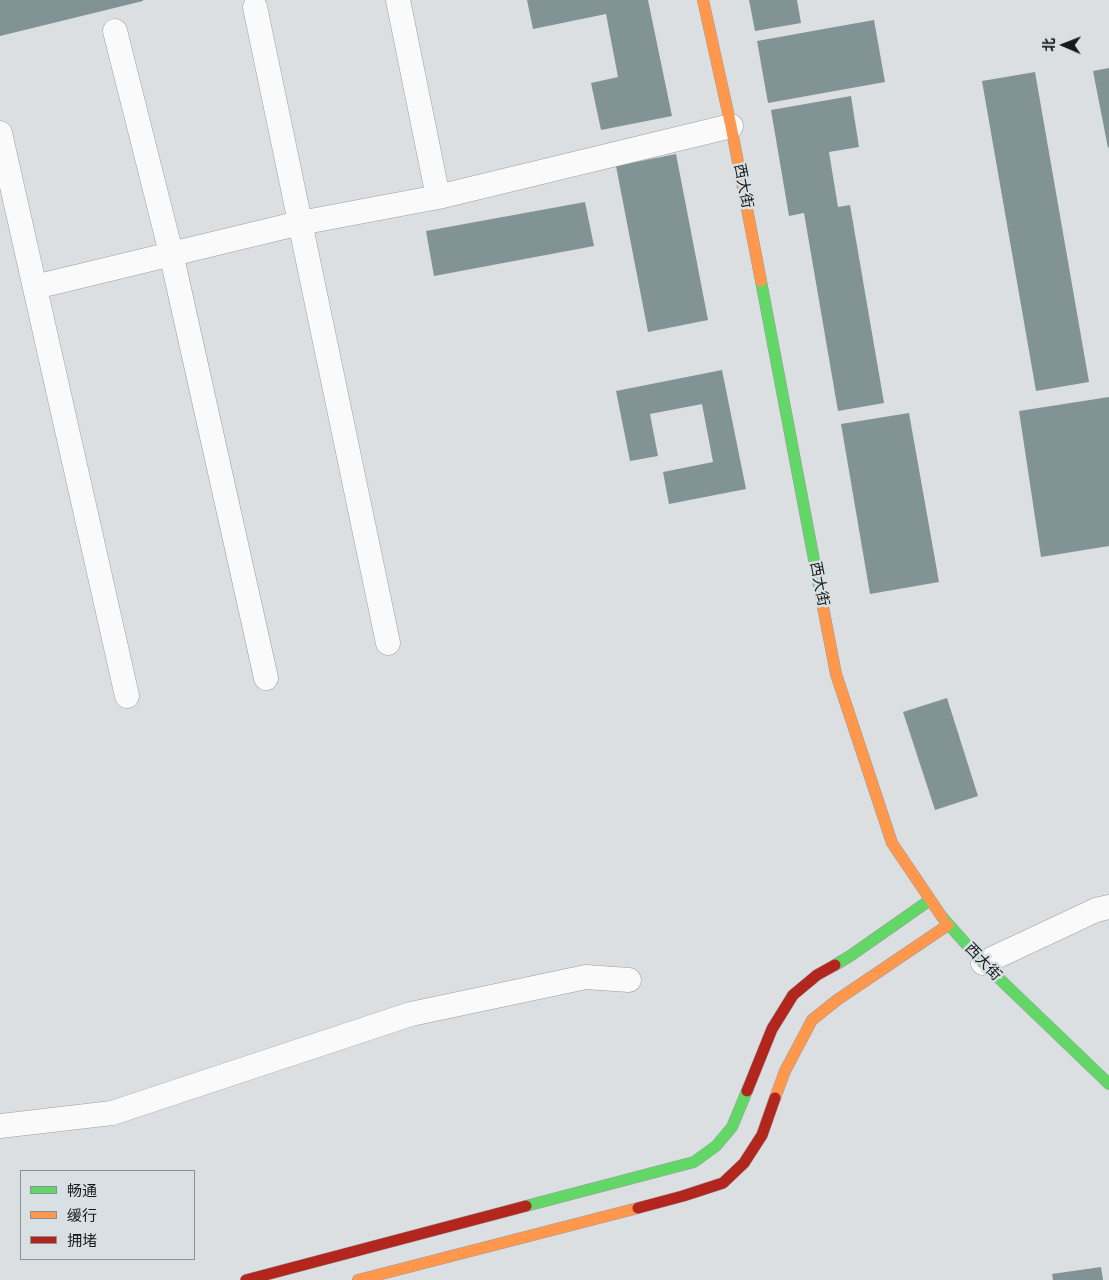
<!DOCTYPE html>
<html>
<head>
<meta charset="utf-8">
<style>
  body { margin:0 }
  #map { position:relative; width:1109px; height:1280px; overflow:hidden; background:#dcdfe1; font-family:"IBM Plex Serif","Noto Sans SC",serif }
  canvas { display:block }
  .legend { position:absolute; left:20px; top:1170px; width:175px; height:90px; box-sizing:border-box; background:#d9e0e4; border:1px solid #8b9094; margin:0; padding:6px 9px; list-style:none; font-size:15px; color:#17191b }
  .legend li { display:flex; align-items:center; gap:10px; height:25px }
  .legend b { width:25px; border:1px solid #8b9094 }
  .north { position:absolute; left:1039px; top:20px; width:50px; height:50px; -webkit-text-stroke:4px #d9e0e4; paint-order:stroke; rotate:271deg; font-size:14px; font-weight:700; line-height:20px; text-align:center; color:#17191b }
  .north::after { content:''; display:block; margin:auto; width:18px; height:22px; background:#17191b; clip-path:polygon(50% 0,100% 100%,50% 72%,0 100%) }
</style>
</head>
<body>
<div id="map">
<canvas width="1109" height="1280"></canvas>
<ul class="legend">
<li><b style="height:6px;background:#63d668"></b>畅通</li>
<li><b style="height:6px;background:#ff974d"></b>缓行</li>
<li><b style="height:6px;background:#b3261e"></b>拥堵</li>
</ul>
<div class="north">北</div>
</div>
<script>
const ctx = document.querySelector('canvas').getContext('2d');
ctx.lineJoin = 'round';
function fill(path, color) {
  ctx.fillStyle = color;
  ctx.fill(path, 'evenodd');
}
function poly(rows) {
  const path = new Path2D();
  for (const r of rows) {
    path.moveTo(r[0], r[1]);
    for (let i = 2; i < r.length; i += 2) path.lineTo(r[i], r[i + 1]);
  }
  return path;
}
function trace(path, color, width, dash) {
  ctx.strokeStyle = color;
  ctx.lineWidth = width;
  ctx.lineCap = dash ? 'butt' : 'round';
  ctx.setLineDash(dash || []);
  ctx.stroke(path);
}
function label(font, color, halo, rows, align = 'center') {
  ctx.font = font + ' "IBM Plex Serif","Noto Sans SC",serif';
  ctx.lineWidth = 5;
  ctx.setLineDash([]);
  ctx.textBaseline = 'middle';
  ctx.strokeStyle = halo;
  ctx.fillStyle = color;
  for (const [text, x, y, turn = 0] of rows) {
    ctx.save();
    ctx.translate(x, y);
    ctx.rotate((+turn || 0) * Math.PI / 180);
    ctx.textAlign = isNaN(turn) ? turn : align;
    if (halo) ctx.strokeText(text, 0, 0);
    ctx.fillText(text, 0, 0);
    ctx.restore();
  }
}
fill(poly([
  [0,0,143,0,143,1,0,36],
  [527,0,648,0,672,116,601,130,591,83,618,77,606,14,533,29],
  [749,0,797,0,801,23,755,31],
  [874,20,885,82,768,103,757,41],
  [1109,68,1109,147,1108,148,1093,71],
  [1035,72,1089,382,1036,391,982,81],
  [851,96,859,147,829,152,838,207,850,205,884,403,838,411,804,213,789,216,771,110],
  [676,154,708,320,648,332,616,166],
  [585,202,594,246,434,276,426,231],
  [722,370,746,489,669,504,663,472,713,462,702,404,650,414,658,456,630,461,616,391],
  [1109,397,1109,546,1041,557,1019,411],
  [909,413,939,582,870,594,841,424],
  [947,698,978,796,935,810,903,712],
  [1101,1267,1103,1280,1053,1280,1052,1274]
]), '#829395');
const street = poly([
  [398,0,438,197],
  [255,7,388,643],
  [115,31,171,253,266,678],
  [0,133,127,696],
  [35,287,300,223,438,197,731,126],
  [983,963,1096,910,1109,907],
  [0,1126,112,1113,411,1014,586,977,629,980]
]);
const fast = poly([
  [761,281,823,607],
  [942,917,983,963,1109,1084],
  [835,965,850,956,930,900],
  [526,1206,694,1162,716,1146,732,1127,747,1091]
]);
const slow = poly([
  [703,0,731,126,761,281],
  [823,607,836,674,892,843,942,917],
  [775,1098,785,1071,812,1020,837,1000,948,925],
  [358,1280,638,1208]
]);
const jam = poly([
  [747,1091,772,1029,793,995,817,975,835,965],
  [638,1208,683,1196,723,1183,744,1163,762,1135,775,1098],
  [246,1280,526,1206]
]);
trace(street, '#9b9d9e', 25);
trace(fast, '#9b9d9e', 12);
trace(slow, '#9b9d9e', 12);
trace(jam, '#9b9d9e', 12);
trace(street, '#fafafa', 24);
trace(fast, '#63d668', 11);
trace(slow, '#ff974d', 11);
trace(jam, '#b3261e', 11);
label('15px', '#17191b', '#d9e0e4', [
  ["西大街",743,186,79],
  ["西大街",819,584,79],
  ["西大街",983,962,46]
]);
</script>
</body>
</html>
